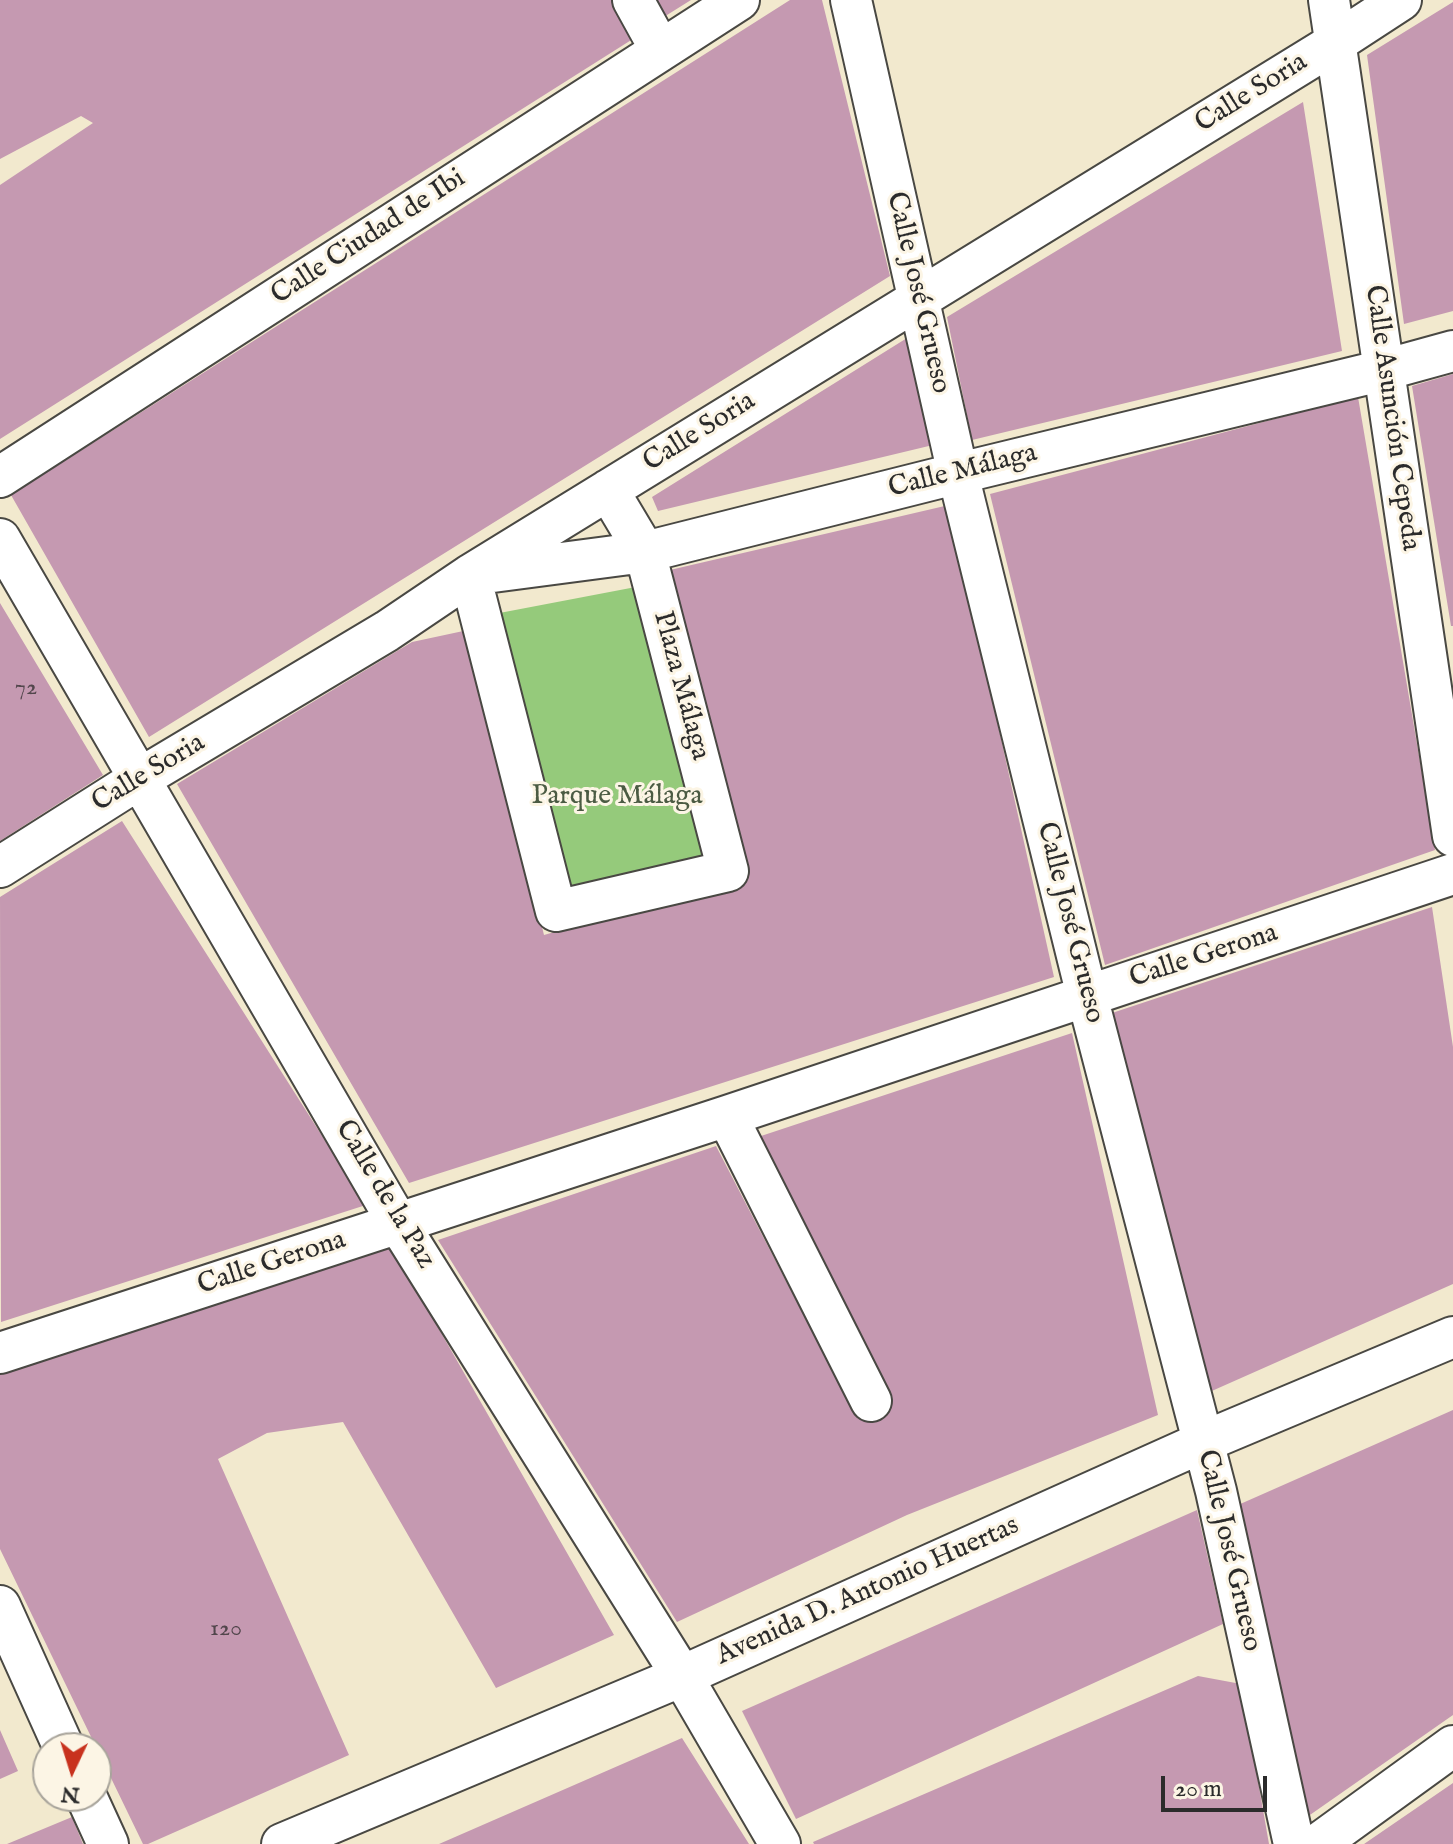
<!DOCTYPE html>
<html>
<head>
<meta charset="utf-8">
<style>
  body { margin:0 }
  #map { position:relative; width:1453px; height:1844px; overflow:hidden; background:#f2e9ce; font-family:"IM FELL English",serif }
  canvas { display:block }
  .north { position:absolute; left:32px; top:1732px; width:80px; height:80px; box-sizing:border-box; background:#fcf5e5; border:2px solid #a8a49b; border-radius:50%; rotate:184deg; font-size:22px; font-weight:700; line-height:32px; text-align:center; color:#2b2b2b }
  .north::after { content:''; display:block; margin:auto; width:28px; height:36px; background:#c8321e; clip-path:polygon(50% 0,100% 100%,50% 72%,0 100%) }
  .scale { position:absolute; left:1161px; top:1776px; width:106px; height:36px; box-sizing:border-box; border:4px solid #2b2b2b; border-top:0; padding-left:10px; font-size:24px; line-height:28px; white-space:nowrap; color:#2b2b2b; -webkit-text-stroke:6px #fcf5e5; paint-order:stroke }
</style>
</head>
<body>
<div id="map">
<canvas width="1453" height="1844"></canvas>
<div class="north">N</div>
<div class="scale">20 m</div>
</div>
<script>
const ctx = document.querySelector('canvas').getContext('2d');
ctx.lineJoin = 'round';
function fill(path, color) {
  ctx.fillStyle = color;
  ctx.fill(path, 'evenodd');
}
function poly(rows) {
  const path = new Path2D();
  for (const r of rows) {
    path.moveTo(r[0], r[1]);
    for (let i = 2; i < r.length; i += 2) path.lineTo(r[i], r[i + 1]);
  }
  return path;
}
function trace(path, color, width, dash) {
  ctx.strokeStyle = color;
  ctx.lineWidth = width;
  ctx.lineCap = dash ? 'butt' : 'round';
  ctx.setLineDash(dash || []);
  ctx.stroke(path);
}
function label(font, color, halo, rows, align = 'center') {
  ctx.font = font + ' "IM FELL English",serif';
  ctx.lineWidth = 6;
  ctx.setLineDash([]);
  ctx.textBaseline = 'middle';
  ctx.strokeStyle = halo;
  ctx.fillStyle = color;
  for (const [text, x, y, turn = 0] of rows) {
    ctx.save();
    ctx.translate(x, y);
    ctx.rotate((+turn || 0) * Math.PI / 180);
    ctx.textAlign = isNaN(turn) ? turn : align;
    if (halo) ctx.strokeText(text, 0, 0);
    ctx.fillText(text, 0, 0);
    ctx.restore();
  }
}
fill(poly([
  [641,586,720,866,560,904,489,615]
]), '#95ca7b');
fill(poly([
  [0,0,617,0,636,37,0,439,0,185,93,123,81,116,0,159],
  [648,0,691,0,659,20],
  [790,0,822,0,890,276,149,737,11,495],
  [1453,2,1453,311,1404,324,1367,55],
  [1303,102,1342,351,972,440,947,317],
  [907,338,933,445,658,511,652,497],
  [1453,374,1453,626,1451,626,1412,386],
  [1358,397,1435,850,1105,965,990,494],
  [949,505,1054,977,409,1183,177,784,412,642,468,630,544,935,747,877,670,570],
  [0,603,103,775,0,841],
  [122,821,366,1205,1,1322,0,897],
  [1432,907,1453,1047,1453,1284,1205,1394,1112,1013],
  [1072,1033,1158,1415,907,1515,677,1622,438,1240,716,1146,855,1414,889,1399,758,1137],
  [392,1247,614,1635,496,1688,343,1422,267,1433,218,1459,349,1755,148,1844,143,1844,0,1549,0,1372],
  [1453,1410,1453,1715,1307,1817,1238,1505],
  [1197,1510,1223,1624,796,1819,742,1711],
  [1198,1676,1241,1684,1269,1844,814,1844,813,1842],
  [0,1730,18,1771,0,1779],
  [682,1738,749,1844,439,1844],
  [1453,1783,1453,1844,1364,1844],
  [72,1817,83,1844,7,1844]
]), '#c599b1');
const street = poly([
  [633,0,660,49],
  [851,0,958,474,1087,996,1216,1491,1294,1844],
  [1329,0,1453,836],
  [0,477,739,0],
  [608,490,645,552,728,871,556,911,470,575,645,552,935,479,1384,370,1453,351],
  [0,539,398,1223,682,1676,780,1844],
  [0,867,139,779,387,631,470,575,1335,43,1401,0],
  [727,1116,871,1401],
  [0,1353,727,1116,1453,874],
  [0,1606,64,1748],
  [86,1796,108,1844],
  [282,1844,682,1676,1203,1442,1453,1337],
  [1318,1844,1453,1746]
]);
trace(street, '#494843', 44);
trace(street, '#fff', 40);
label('24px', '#52464c', null, [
  ["72",26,689],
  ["120",226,1630]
]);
label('28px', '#2b2b2b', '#fcf5e5', [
  ["Calle Soria",1252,94,-32],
  ["Calle Ciudad de Ibi",369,238,-33],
  ["Calle José Grueso",917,293,77],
  ["Calle Asunción Cepeda",1391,418,82],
  ["Calle Soria",700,433,-32],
  ["Calle Málaga",963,472,-14],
  ["Plaza Málaga",680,686,75],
  ["Calle Soria",149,774,-31],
  ["Calle José Grueso",1069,923,76],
  ["Calle Gerona",1204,957,-18],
  ["Calle de la Paz",384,1195,59],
  ["Calle Gerona",272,1264,-18],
  ["Calle José Grueso",1228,1551,77],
  ["Avenida D. Antonio Huertas",868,1592,-24]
]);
label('28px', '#4b5b43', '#fcf5e5', [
  ["Parque Málaga",617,797]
]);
</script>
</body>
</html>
